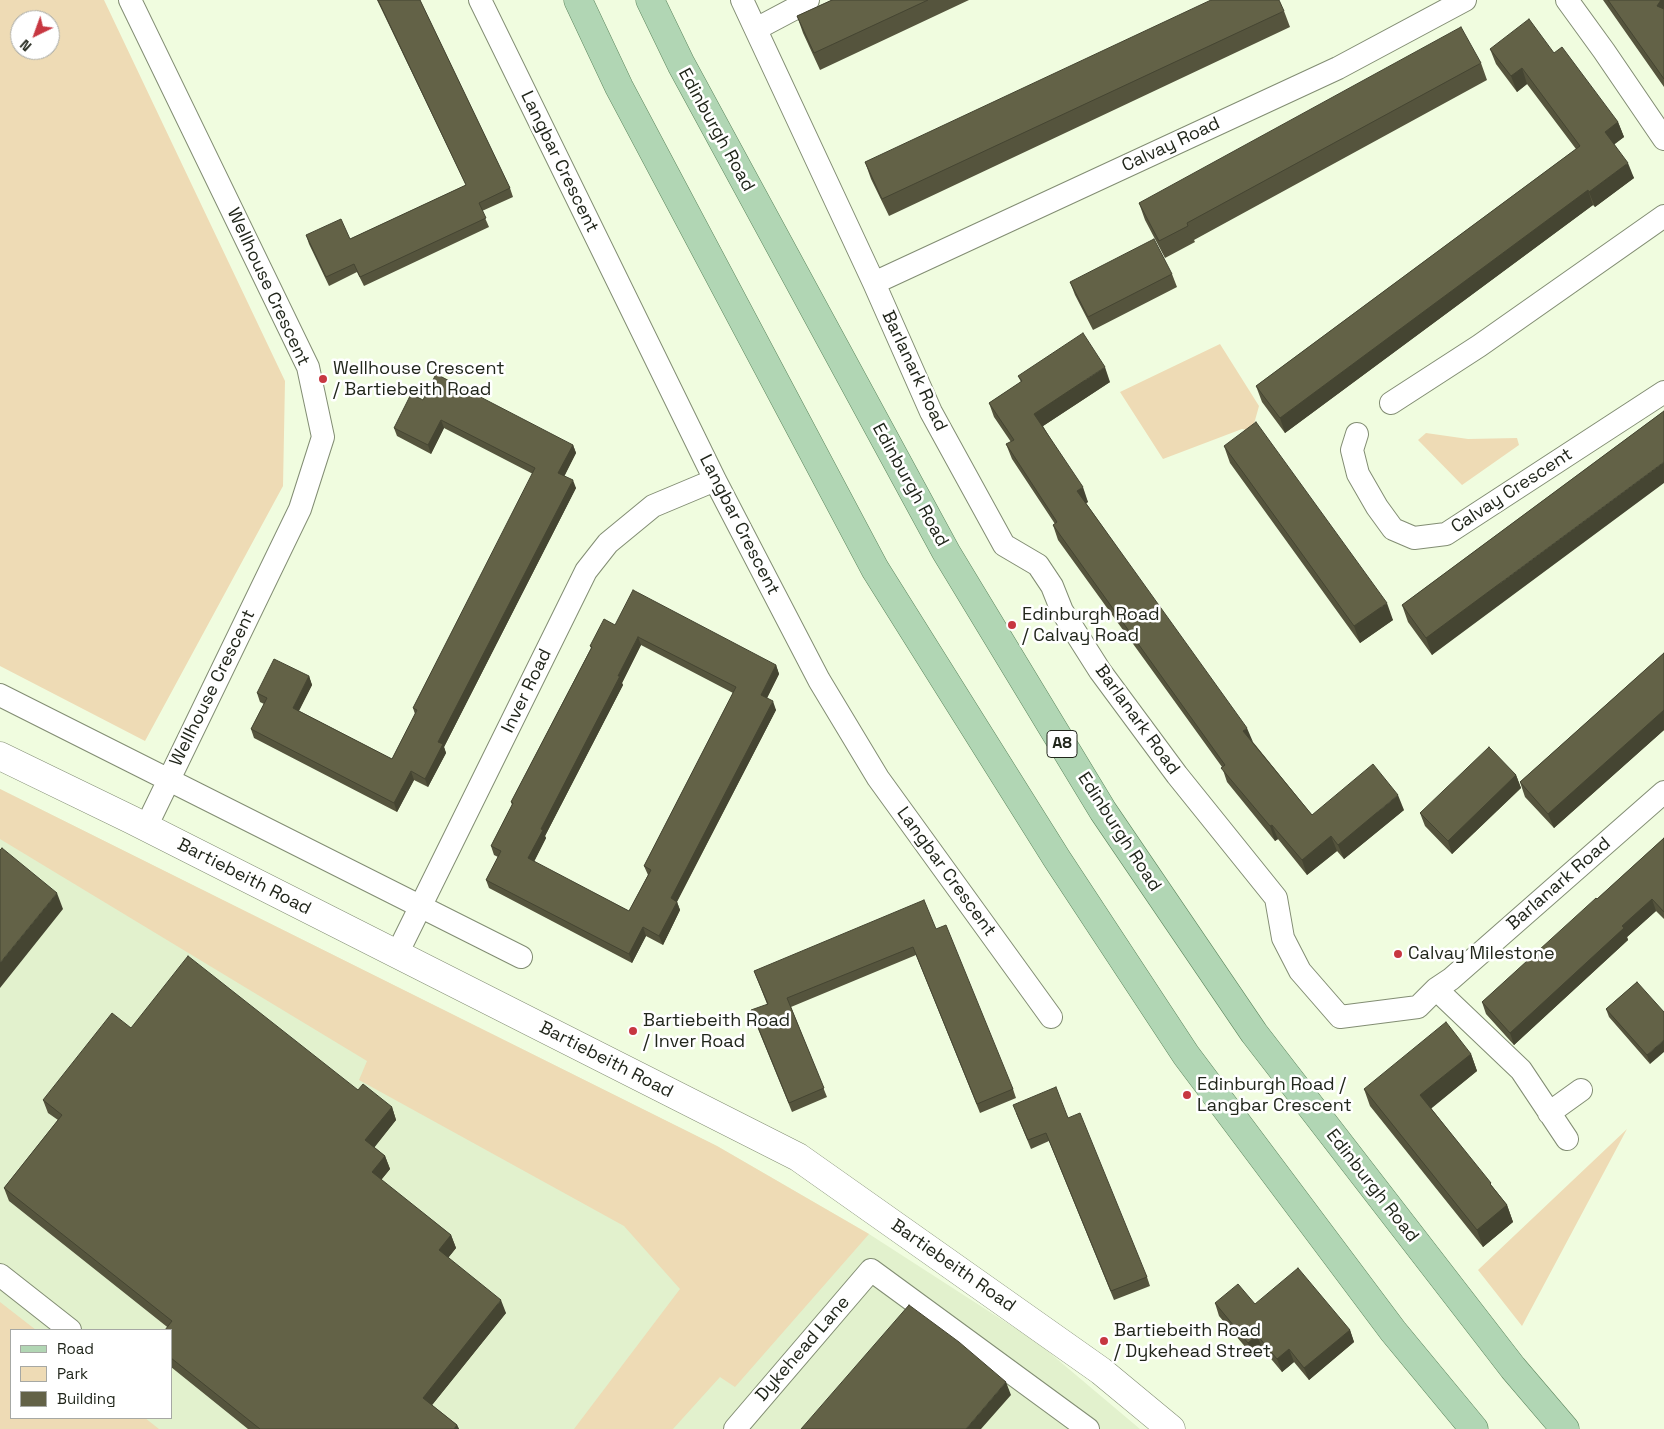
<!DOCTYPE html>
<html>
<head>
<meta charset="utf-8">
<style>
  body { margin:0 }
  #map { position:relative; width:1664px; height:1429px; overflow:hidden; background:#f0fcdf; font-family:"Space Grotesk",sans-serif }
  canvas { display:block }
  .legend { position:absolute; left:10px; top:1329px; width:162px; height:90px; box-sizing:border-box; background:#fff; border:1px solid #a6a8a4; margin:0; padding:6px 9px; list-style:none; font-size:15px; color:#21261b }
  .legend li { display:flex; align-items:center; gap:10px; height:25px }
  .legend b { width:25px; border:1px solid #a6a8a4 }
  .north { position:absolute; left:10px; top:10px; width:50px; height:50px; box-sizing:border-box; background:#fff; border:1px solid #a6a8a4; border-radius:50%; rotate:222deg; font-size:14px; font-weight:700; line-height:20px; text-align:center; color:#21261b }
  .north::after { content:''; display:block; margin:auto; width:18px; height:22px; background:#c73741; clip-path:polygon(50% 0,100% 100%,50% 72%,0 100%) }
</style>
</head>
<body>
<div id="map">
<canvas width="1664" height="1429"></canvas>
<ul class="legend">
<li><b style="height:6px;background:#b1d6b4"></b>Road</li>
<li><b style="height:14px;background:#eedbb5"></b>Park</li>
<li><b style="height:14px;background:#636247"></b>Building</li>
</ul>
<div class="north">N</div>
</div>
<script>
const ctx = document.querySelector('canvas').getContext('2d');
ctx.lineJoin = 'round';
function fill(path, color) {
  ctx.fillStyle = color;
  ctx.fill(path, 'evenodd');
}
function poly(rows) {
  const path = new Path2D();
  for (const r of rows) {
    path.moveTo(r[0], r[1]);
    for (let i = 2; i < r.length; i += 2) path.lineTo(r[i], r[i + 1]);
  }
  return path;
}
function trace(path, color, width, dash) {
  ctx.strokeStyle = color;
  ctx.lineWidth = width;
  ctx.lineCap = dash ? 'butt' : 'round';
  ctx.setLineDash(dash || []);
  ctx.stroke(path);
}
function label(font, color, halo, rows, align = 'center') {
  ctx.font = font + ' "Space Grotesk",sans-serif';
  ctx.lineWidth = 5;
  ctx.setLineDash([]);
  ctx.textBaseline = 'middle';
  ctx.strokeStyle = halo;
  ctx.fillStyle = color;
  for (const [text, x, y, turn = 0] of rows) {
    ctx.save();
    ctx.translate(x, y);
    ctx.rotate((+turn || 0) * Math.PI / 180);
    ctx.textAlign = isNaN(turn) ? turn : align;
    if (halo) ctx.strokeText(text, 0, 0);
    ctx.fillText(text, 0, 0);
    ctx.restore();
  }
}
fill(poly([
  [0,789,717,1146,869,1234,1038,1343,1140,1429,0,1429],
  [11,1330,171,1330,171,1418,11,1418]
]), '#e2f1cd');
fill(poly([
  [0,0,104,0,285,381,283,486,145,741,0,666],
  [20,20,50,20,50,50,20,50],
  [1220,344,1259,406,1252,431,1242,429,1163,459,1120,392],
  [1426,433,1468,439,1517,438,1519,445,1462,485,1418,440],
  [0,789,717,1146,869,1234,735,1387,720,1377,673,1429,574,1429,680,1289,624,1226,359,1080,367,1061,0,839],
  [1627,1129,1522,1326,1478,1270],
  [0,1302,36,1330,11,1330,11,1418,145,1418,159,1429,0,1429]
]), '#eedbb5');
const minor = poly([
  [130,0,308,367,323,437,300,509,146,827],
  [480,0,715,480,819,680,878,778,1051,1017],
  [742,0,874,283,931,412,1004,545,1038,565,1052,586,1062,611,1100,671,1177,775,1276,898,1283,938,1300,971,1340,1017,1418,1007,1436,989,1451,979,1664,792],
  [1567,0,1604,51,1664,139],
  [756,29,807,2,808,0],
  [874,283,1338,68,1465,0],
  [1391,403,1479,346,1664,216],
  [1357,434,1352,450,1358,474,1377,507,1393,529,1414,538,1446,534,1664,392],
  [0,695,521,957],
  [397,954,586,571,608,543,653,506,715,480],
  [1436,989,1521,1070,1567,1139],
  [1549,1113,1581,1090],
  [0,1275,70,1330],
  [735,1429,871,1270,1088,1429]
]);
const tertiary = poly([
  [0,756,132,820,798,1157,1101,1371,1171,1429]
]);
const primary = poly([
  [578,0,619,87,875,569,1057,859,1186,1055,1393,1331,1474,1429],
  [650,0,681,64,946,552,1103,811,1254,1033,1513,1368,1565,1429]
]);
trace(minor, '#828d73', 24);
trace(tertiary, '#828d73', 29);
trace(primary, '#5d865e', 29);
trace(minor, '#fff', 22);
trace(tertiary, '#fff', 28);
trace(primary, '#b1d6b4', 28);
fill(poly([
  [377,0,420,0,510,188,513,197,482,211,489,227,364,286,357,272,329,286,309,244,306,235,350,239,466,185],
  [832,0,969,0,820,70,803,33,797,16],
  [1603,0,1664,0,1664,87],
  [1284,11,1290,27,889,216,871,179,865,162],
  [1490,49,1554,53,1618,122,1624,137,1614,144,1634,178,1595,207,1593,205,1285,433,1262,402,1256,386,1576,149,1527,84,1517,92,1496,64],
  [1481,63,1487,80,1194,240,1195,242,1165,258,1145,220,1139,203],
  [1172,274,1177,287,1093,330,1075,295,1070,282],
  [1018,376,1110,382,1043,426,1088,502,1086,503,1253,742,1312,815,1404,810,1344,859,1337,851,1307,875,1278,839,1275,841,1227,782,1222,767,1058,540,1053,525,1055,524,1012,459,1006,444,1011,442,994,417,989,403,1021,382],
  [423,400,573,445,576,453,564,476,576,488,444,747,446,753,428,787,414,780,397,812,254,738,251,729,264,704,260,702,257,693,309,676,312,685,299,711,392,759,415,714,413,708,533,474,444,428,431,454,397,436,394,428],
  [1664,411,1432,655,1408,622,1402,605],
  [1224,446,1393,620,1360,643,1230,463],
  [615,625,776,665,779,674,767,698,776,710,677,902,680,910,663,945,646,936,632,963,489,888,486,880,498,857,494,855,491,846,512,805,511,802,591,648,590,646],
  [641,645,733,693,644,866,648,875,629,911,534,862,546,838,545,836,623,685,622,683],
  [1664,653,1664,730,1554,828,1525,797,1520,782],
  [1516,775,1521,788,1452,854,1425,826,1420,813],
  [1664,838,1664,919,1656,911,1627,937,1628,940,1514,1045,1486,1014,1482,1002,1597,899],
  [936,929,1013,1089,1016,1098,980,1113,916,955,791,1007,827,1097,792,1112,754,1019,767,1004,754,971],
  [1637,982,1650,1064,1609,1017,1606,1009],
  [131,1028,358,1090,392,1107,396,1120,374,1147,385,1156,390,1169,381,1180,451,1235,456,1248,448,1258,506,1313,432,1405,457,1425,459,1429,248,1429,171,1367,171,1330,9,1201,4,1188,58,1120,48,1113,43,1100],
  [1471,1054,1477,1071,1431,1108,1507,1205,1513,1222,1483,1247,1370,1106,1364,1089],
  [1016,1113,1068,1118,1147,1277,1150,1286,1114,1300,1049,1141,1031,1149],
  [1215,1303,1255,1304,1350,1330,1354,1342,1309,1380,1294,1362,1282,1372,1262,1348,1253,1356,1219,1316]
]), '#55543d');
fill(poly([
  [1661,0,1664,0,1664,20,1657,6],
  [1522,68,1527,84,1517,92,1511,76],
  [1618,122,1624,137,1611,147,1605,132],
  [1628,163,1634,178,1595,207,1589,192],
  [1588,190,1593,205,1285,433,1280,418],
  [1105,367,1110,382,1040,428,1034,414],
  [441,420,444,428,431,454,428,445],
  [573,445,576,453,562,481,558,473],
  [1664,462,1664,483,1432,655,1426,638],
  [573,480,576,488,444,747,446,753,428,787,425,779,438,742],
  [1083,487,1088,502,1082,506,1077,491],
  [1387,603,1393,620,1360,643,1354,626],
  [638,637,641,645,622,683,623,685,545,836,546,838,531,867,528,858,541,829],
  [776,665,779,674,764,704,761,695],
  [309,676,312,685,296,716,293,708],
  [773,701,776,710,674,907,671,898],
  [1664,710,1664,730,1554,828,1548,814],
  [1247,728,1253,742,1243,731],
  [411,771,414,780,397,812,394,803],
  [1516,775,1521,788,1452,854,1448,841],
  [1398,795,1404,810,1344,859,1338,845],
  [1272,825,1278,839,1275,841,1270,826],
  [1331,836,1337,851,1307,875,1302,860],
  [57,893,63,909,0,988,0,963],
  [1652,899,1656,911,1627,937,1628,940,1514,1045,1510,1033,1622,926],
  [677,902,680,910,663,945,659,936],
  [643,927,646,936,632,963,629,954],
  [1664,1040,1664,1052,1650,1064,1647,1055],
  [1471,1054,1477,1071,1427,1112,1420,1095],
  [392,1107,396,1120,370,1153,365,1140],
  [385,1156,390,1169,377,1185,372,1172],
  [1507,1205,1513,1222,1483,1247,1477,1230],
  [451,1235,456,1248,444,1263,439,1250],
  [501,1300,506,1313,428,1410,423,1398],
  [1350,1330,1354,1342,1309,1380,1304,1368],
  [1257,1335,1262,1348,1253,1356,1248,1343],
  [1289,1349,1294,1362,1282,1372,1277,1359],
  [1006,1382,1011,1395,981,1429,966,1429],
  [457,1425,459,1429,454,1429]
]), '#454532');
const building = poly([
  [378,0,420,0,510,188,479,203,486,218,360,277,354,264,326,277,306,235,341,219,350,239,466,185,378,0],
  [832,0,928,0,814,53,797,16,832,0],
  [1211,0,1279,0,1284,11,882,199,865,162,1211,0],
  [1608,0,1661,0,1657,6,1664,9,1664,79,1608,0],
  [1529,19,1554,53,1562,47,1618,122,1605,132,1628,163,1589,192,1588,190,1280,418,1256,386,1580,146,1522,68,1511,76,1490,49,1529,19],
  [1461,27,1481,63,1187,223,1188,226,1159,241,1139,203,1461,27],
  [1154,239,1172,274,1088,317,1070,282,1154,239],
  [1083,333,1105,367,1034,414,1083,487,1077,491,1247,728,1243,731,1312,815,1373,764,1398,795,1338,845,1331,836,1302,860,1272,825,1270,826,1221,768,1225,765,1053,525,1057,522,1006,444,1014,440,989,403,1022,381,1018,376,1083,333],
  [436,374,573,445,558,473,573,480,438,742,443,744,425,779,411,771,394,803,251,729,267,698,257,693,274,659,309,676,293,708,392,759,417,710,413,708,535,468,441,420,428,445,394,428,411,394,423,400,436,374],
  [1664,411,1664,462,1426,638,1402,605,1664,411],
  [1256,422,1387,603,1354,626,1224,446,1256,422],
  [633,590,776,665,761,695,773,701,671,898,677,902,659,936,643,927,629,954,486,880,501,851,491,846,513,803,511,802,592,647,590,646,604,619,615,625,633,590],
  [638,637,736,687,644,866,651,870,629,911,528,858,543,830,541,829,620,676,618,676,638,637],
  [1664,653,1664,710,1548,814,1520,782,1664,653],
  [1489,747,1516,775,1448,841,1420,813,1489,747],
  [1664,838,1664,912,1652,899,1622,926,1624,928,1510,1033,1482,1002,1596,898,1597,899,1664,838],
  [2,848,57,893,0,963,0,850,2,848],
  [924,900,936,929,946,925,1013,1089,977,1104,913,947,787,998,824,1088,789,1103,751,1010,768,1004,754,971,924,900],
  [188,956,358,1090,363,1084,392,1107,365,1140,385,1156,372,1172,451,1235,439,1250,501,1300,423,1398,457,1425,454,1429,260,1429,171,1358,171,1330,165,1330,172,1321,4,1188,62,1115,43,1100,112,1013,131,1028,188,956],
  [1637,982,1664,1012,1664,1040,1647,1055,1606,1009,1637,982],
  [1446,1022,1471,1054,1420,1095,1491,1183,1490,1184,1507,1205,1477,1230,1364,1089,1446,1022],
  [1056,1087,1068,1118,1080,1113,1147,1277,1111,1291,1046,1133,1028,1140,1013,1105,1056,1087],
  [1298,1268,1350,1330,1304,1368,1289,1349,1277,1359,1257,1335,1248,1343,1215,1303,1238,1284,1255,1304,1298,1268],
  [909,1305,959,1342,1006,1382,966,1429,801,1429,909,1305]
]);
fill(building, '#636247');
trace(building, '#454532', 1);
for (const [x, y, r, color] of [
  [323,379,5,"#c73741"],
  [1012,625,5,"#c73741"],
  [1398,954,5,"#c73741"],
  [633,1031,5,"#c73741"],
  [1187,1095,5,"#c73741"],
  [1104,1341,5,"#c73741"]
]) {
  const dot = new Path2D();
  dot.arc(x, y, r, 0, 2 * Math.PI);
  ctx.fillStyle = color;
  ctx.fill(dot);
  trace(dot, '#fff', 2);
}
for (const [x, y, w] of [
  [1062,744,30]
]) {
  const box = new Path2D();
  box.roundRect(x - w / 2, y - 13.5, w, 27, 4);
  ctx.fillStyle = '#fff';
  ctx.fill(box);
  trace(box, '#21261b', 1);
}
label('bold 16px', '#21261b', null, [
  ["A8",1062,744]
]);
label('18px', '#21261b', '#fff', [
  ["Edinburgh Road",716,130,61],
  ["Calvay Road",1171,145,-25],
  ["Langbar Crescent",559,162,64],
  ["Wellhouse Crescent",268,287,65],
  ["Barlanark Road",914,371,65],
  ["Edinburgh Road",910,485,61],
  ["Calvay Crescent",1512,491,-33],
  ["Langbar Crescent",739,525,63],
  ["Wellhouse Crescent",213,688,-64],
  ["Inver Road",527,691,-64],
  ["Barlanark Road",1137,720,54],
  ["Edinburgh Road",1119,832,57],
  ["Langbar Crescent",946,872,54],
  ["Bartiebeith Road",244,877,27],
  ["Barlanark Road",1559,884,-41],
  ["Bartiebeith Road",606,1060,27],
  ["Edinburgh Road",1372,1186,52],
  ["Bartiebeith Road",953,1266,35],
  ["Dykehead Lane",803,1349,-49]
]);
label('18px', '#21261b', '#fff', [
  ["Wellhouse Crescent",333,369],
  ["/ Bartiebeith Road",333,390],
  ["Edinburgh Road",1022,615],
  ["/ Calvay Road",1022,636],
  ["Calvay Milestone",1408,954],
  ["Bartiebeith Road",643,1021],
  ["/ Inver Road",643,1042],
  ["Edinburgh Road /",1197,1085],
  ["Langbar Crescent",1197,1106],
  ["Bartiebeith Road",1114,1331],
  ["/ Dykehead Street",1114,1352]
], 'left');
</script>
</body>
</html>
